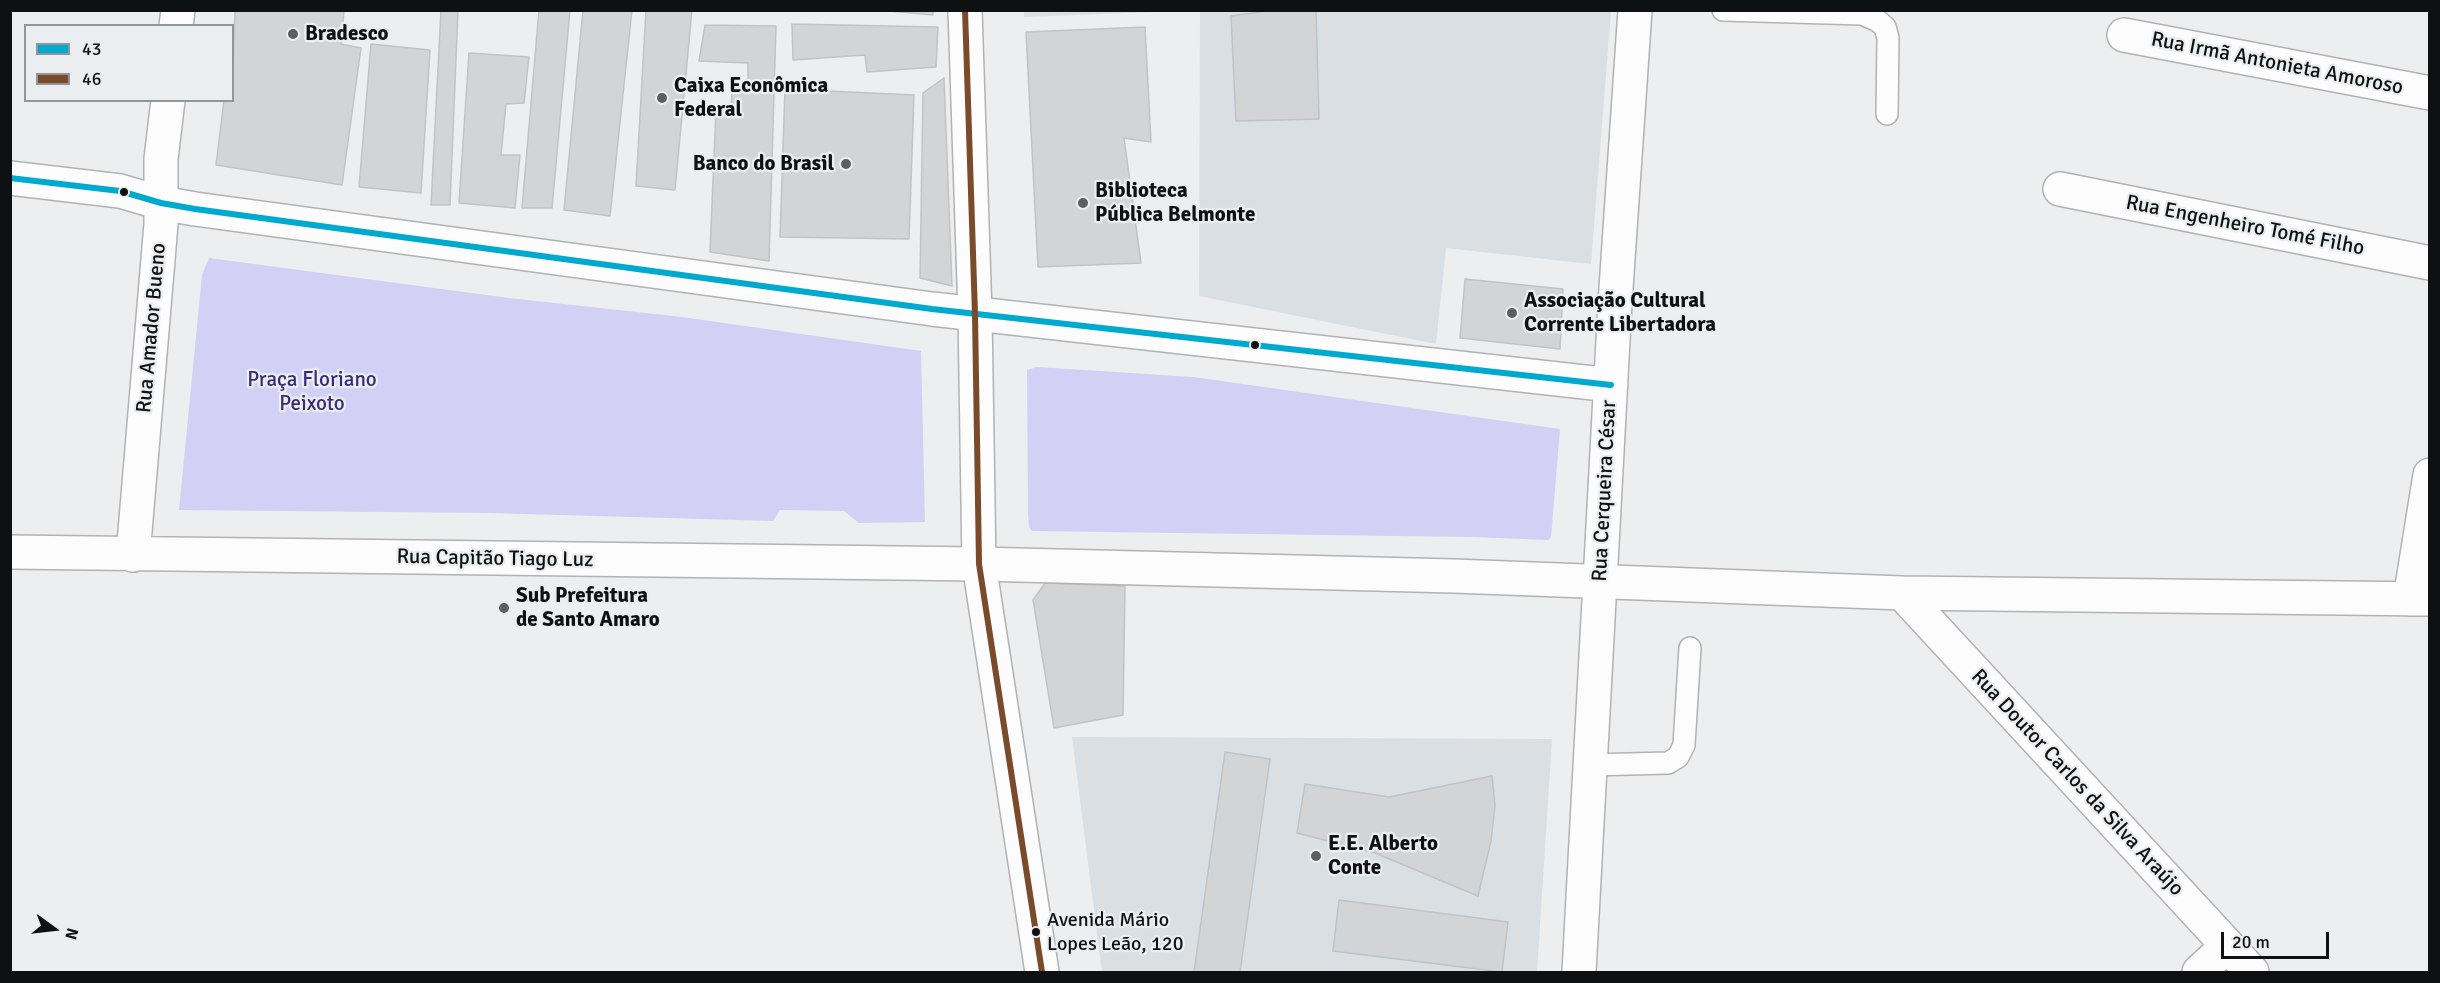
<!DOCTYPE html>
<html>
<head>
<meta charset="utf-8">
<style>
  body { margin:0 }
  #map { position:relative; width:2440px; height:983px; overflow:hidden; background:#eceeef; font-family:Signika,sans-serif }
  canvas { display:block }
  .frame { position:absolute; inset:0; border:12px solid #0f1011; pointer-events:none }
  .legend { position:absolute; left:24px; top:24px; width:210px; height:78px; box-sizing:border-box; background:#ebeef0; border:2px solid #939597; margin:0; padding:8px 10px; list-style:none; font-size:18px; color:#0f1011 }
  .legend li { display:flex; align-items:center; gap:12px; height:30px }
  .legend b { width:30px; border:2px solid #939597 }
  .north { position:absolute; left:24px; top:899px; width:60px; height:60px; -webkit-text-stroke:4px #ebeef0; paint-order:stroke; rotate:105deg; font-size:16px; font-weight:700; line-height:24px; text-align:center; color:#0f1011 }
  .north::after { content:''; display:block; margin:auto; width:21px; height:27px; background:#0f1011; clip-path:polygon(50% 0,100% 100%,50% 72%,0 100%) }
  .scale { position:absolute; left:2221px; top:932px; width:108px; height:27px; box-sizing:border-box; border:3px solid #0f1011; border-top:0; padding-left:8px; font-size:18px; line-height:21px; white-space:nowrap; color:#0f1011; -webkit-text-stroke:4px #ebeef0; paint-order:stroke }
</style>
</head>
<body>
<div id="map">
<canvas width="2440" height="983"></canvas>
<div class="frame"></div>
<ul class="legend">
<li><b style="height:8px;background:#00a9ce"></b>43</li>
<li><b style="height:8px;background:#7a4b2a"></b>46</li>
</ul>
<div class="north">N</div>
<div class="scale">20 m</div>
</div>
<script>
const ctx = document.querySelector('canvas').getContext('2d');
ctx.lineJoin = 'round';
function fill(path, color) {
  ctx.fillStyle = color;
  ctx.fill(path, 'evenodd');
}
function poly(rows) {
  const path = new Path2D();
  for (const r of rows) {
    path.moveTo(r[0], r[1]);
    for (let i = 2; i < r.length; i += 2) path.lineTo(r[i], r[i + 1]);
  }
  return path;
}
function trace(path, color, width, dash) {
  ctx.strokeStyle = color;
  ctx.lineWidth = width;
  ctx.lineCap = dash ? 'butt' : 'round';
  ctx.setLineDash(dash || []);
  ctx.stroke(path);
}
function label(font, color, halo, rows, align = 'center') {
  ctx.font = font + ' Signika,sans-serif';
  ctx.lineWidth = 4.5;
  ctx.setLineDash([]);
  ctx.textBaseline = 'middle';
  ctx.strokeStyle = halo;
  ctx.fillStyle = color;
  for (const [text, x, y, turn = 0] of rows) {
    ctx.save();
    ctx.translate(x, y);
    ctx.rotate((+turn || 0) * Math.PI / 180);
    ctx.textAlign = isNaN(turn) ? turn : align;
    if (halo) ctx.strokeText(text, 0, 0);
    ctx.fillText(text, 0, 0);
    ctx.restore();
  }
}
fill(poly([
  [1024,10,1180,10,1180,11,1024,17],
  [1200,11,1611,11,1591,264,1446,248,1436,344,1199,296],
  [1072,737,1552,739,1537,972,1102,972]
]), '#dadfe4');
fill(poly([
  [209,258,509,298,682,317,921,351,925,522,859,523,844,511,780,510,773,521,490,513,179,510,202,275],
  [1037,367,1193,377,1560,429,1551,537,1548,540,1473,537,1032,531,1029,527,1028,512,1027,370]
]), '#d3d0f6');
const building = poly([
  [235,10,344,10,341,44,361,48,342,185,216,165,224,100,232,100,235,10],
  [441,10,458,10,450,205,431,205,441,10],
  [539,10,570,10,552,208,522,208,539,10],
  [583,10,632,10,610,216,564,210,583,10],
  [646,10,692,10,675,190,636,186,646,10],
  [879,10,933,10,933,15,879,10],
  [1274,10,1316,10,1319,119,1236,121,1231,16,1274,10],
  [792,24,938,27,936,67,867,72,865,55,793,60,792,24],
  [705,25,776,26,769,261,710,252,716,109,731,108,732,92,748,93,748,63,699,61,705,25],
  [1145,27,1151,142,1124,138,1141,263,1038,267,1026,32,1145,27],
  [371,44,430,50,421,193,359,187,371,44],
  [469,53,529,57,524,103,506,104,501,155,520,155,515,208,459,203,469,53],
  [944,78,952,286,920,278,923,93,944,78],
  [785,89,914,95,909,239,780,237,785,89],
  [1465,279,1563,289,1560,349,1460,338,1465,279],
  [1045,583,1125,586,1123,715,1054,728,1033,600,1045,583],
  [1225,752,1270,759,1240,972,1194,972,1225,752],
  [1492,776,1495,805,1491,841,1478,896,1375,853,1297,833,1305,784,1389,797,1492,776],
  [1339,900,1508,922,1502,972,1333,951,1339,900]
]);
fill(building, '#d3d4d5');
trace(building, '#c1c3c4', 1.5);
const lane = poly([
  [1723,10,1862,14,1878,21,1885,27,1888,38,1887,114],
  [1590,765,1668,763,1678,757,1684,745,1690,648]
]);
const street = poly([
  [176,26,178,10],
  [2124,35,2430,93],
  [10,178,120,191,161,203,195,209,932,309,1611,385],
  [2060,189,2430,263],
  [10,552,979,564,1454,576,1902,593,2430,599],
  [133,555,161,224,161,159,168,100],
  [1902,593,2252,972],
  [2410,599,2430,475],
  [1579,972,1615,303,1635,10],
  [2199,972,2227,946]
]);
const secondary = poly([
  [965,10,975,314,979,564,1042,972]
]);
trace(lane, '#b1b2b2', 24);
trace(street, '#b1b2b2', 36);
trace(secondary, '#b1b2b2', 36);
trace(lane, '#fcfcfd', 21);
trace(street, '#fcfcfd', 33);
trace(secondary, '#fcfcfd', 33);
trace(poly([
  [10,178,120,191,161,203,195,209,932,309,1611,385]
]), '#00a9ce', 6);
trace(poly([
  [965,10,975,314,979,564,1042,972]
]), '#7a4b2a', 6);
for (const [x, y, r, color] of [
  [293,34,6,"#5c5e5f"],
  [662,98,6,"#5c5e5f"],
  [846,164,6,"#5c5e5f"],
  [124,192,5,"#0f1011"],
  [1083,203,6,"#5c5e5f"],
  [1512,313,6,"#5c5e5f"],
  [1255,345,5,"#0f1011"],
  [504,608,6,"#5c5e5f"],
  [1316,856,6,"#5c5e5f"],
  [1036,932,5,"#0f1011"]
]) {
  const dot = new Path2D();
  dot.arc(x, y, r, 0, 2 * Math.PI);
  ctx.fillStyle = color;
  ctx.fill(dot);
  trace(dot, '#ebeef0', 2);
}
label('20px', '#0f1011', '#ebeef0', [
  ["Avenida Mário",1047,921],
  ["Lopes Leão, 120",1047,945]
], 'left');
label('bold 21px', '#0f1011', '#ebeef0', [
  ["Bradesco",305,34],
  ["Caixa Econômica",674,86],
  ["Federal",674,110],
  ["Banco do Brasil",834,164,"right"],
  ["Biblioteca",1095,191],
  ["Pública Belmonte",1095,215],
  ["Associação Cultural",1524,301],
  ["Corrente Libertadora",1524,325],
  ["Sub Prefeitura",516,596],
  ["de Santo Amaro",516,620],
  ["E.E. Alberto",1328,844],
  ["Conte",1328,868]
], 'left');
label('21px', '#0f1011', '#ebeef0', [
  ["Rua Irmã Antonieta Amoroso",2277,64,11],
  ["Rua Engenheiro Tomé Filho",2245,226,11],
  ["Rua Amador Bueno",152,328,-85],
  ["Rua Cerqueira César",1605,491,-87],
  ["Rua Capitão Tiago Luz",495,559,1],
  ["Rua Doutor Carlos da Silva Araújo",2077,783,47]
]);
label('21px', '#3a2977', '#ebeef0', [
  ["Praça Floriano",312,380],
  ["Peixoto",312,404]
]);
</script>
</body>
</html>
